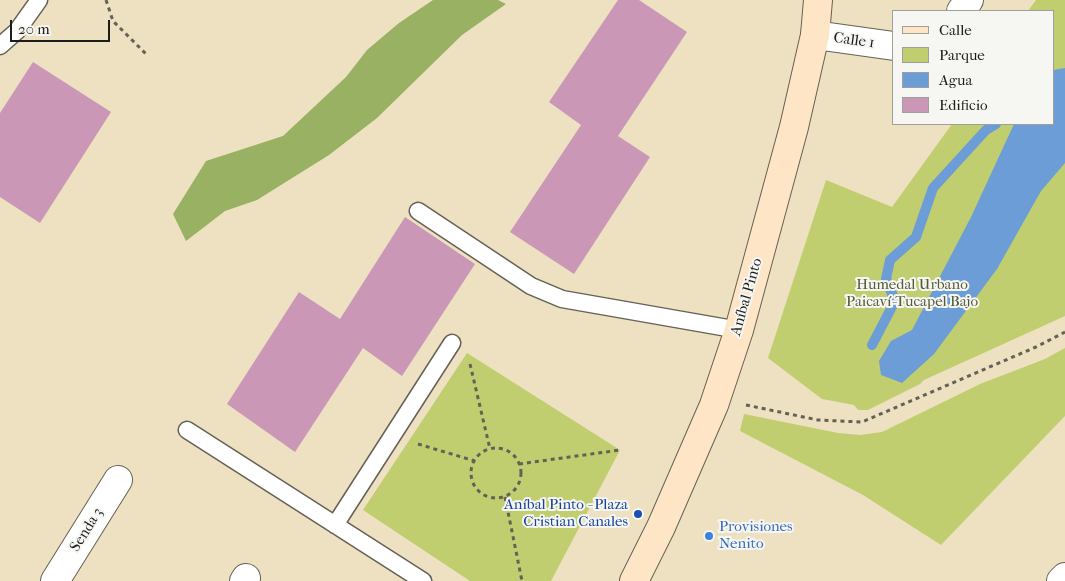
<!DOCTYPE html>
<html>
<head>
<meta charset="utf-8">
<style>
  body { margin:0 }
  #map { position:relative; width:1065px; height:581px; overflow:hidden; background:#ede1c1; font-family:"IM FELL French Canon",serif }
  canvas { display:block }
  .legend { position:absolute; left:892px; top:10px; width:162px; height:115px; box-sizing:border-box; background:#f6f6f2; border:1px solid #9f9f9c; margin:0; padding:6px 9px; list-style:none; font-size:15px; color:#1c1c1c }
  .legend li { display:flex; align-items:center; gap:10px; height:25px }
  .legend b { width:25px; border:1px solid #9f9f9c }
  .scale { position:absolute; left:10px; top:20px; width:100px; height:22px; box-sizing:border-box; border:2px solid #1c1c1c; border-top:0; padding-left:6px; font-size:15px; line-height:18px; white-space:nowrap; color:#1c1c1c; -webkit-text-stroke:4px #f6f6f2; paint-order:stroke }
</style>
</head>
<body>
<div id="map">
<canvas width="1065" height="581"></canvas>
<ul class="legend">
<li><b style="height:6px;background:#fde5c5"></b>Calle</li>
<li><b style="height:14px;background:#c0ce6f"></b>Parque</li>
<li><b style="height:14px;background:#6c9dd6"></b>Agua</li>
<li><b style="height:14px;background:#ca97b7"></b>Edificio</li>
</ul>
<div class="scale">20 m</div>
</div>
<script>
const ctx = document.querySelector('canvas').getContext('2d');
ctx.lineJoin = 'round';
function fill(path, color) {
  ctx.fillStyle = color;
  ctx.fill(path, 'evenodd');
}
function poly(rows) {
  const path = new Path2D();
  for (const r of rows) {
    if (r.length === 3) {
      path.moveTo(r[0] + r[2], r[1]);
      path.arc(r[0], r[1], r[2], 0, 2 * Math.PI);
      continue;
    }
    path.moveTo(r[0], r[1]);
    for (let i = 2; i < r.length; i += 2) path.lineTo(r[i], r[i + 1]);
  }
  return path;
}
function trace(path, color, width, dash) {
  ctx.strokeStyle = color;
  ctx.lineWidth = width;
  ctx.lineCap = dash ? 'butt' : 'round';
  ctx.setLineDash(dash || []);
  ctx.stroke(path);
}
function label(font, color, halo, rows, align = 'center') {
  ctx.font = font + ' "IM FELL French Canon",serif';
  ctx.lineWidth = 4;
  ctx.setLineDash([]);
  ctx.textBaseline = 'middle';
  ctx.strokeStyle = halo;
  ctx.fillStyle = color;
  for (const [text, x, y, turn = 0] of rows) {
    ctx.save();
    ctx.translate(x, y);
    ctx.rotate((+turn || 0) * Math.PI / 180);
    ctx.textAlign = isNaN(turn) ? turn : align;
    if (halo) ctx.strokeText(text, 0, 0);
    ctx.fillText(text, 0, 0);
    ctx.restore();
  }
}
fill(poly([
  [1036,0,1065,0,1065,316,924,380,920,384,868,410,858,410,854,405,822,399,768,358,826,180,892,207,952,124,1054,124,1054,11,1028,11],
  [1065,348,1065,416,941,545,863,495,740,431,744,414,838,433,860,435,882,432,980,384,1045,359],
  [467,353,620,450,551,581,470,581,363,510]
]), '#c0ce6f');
fill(poly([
  [433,0,498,0,506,4,462,35,377,118,329,155,257,200,225,211,186,241,173,214,206,161,283,136,346,77,367,50,399,23]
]), '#98b162');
fill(poly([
  [1065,68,1065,163,1041,191,997,269,934,354,902,383,881,375,879,361,891,341,912,330,971,217,1014,124,1054,124,1054,70]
]), '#6c9dd6');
trace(poly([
  [872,345,895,301,886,279,890,260,916,237,933,188,986,130,996,124]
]), '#6c9dd6', 10);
fill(poly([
  [618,0,639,0,687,32,618,136,650,157,574,274,510,232,581,125,549,102],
  [33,62,111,112,40,223,0,197,0,113],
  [405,217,475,264,402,376,363,348,295,452,227,404,299,292,340,319]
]), '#ca97b7');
const lane = poly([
  [0,46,17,31,39,0],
  [418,211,531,286,562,299,739,330],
  [187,430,423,581],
  [335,525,452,343]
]);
const street = poly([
  [961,11,969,0],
  [815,35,894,46],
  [55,581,118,480],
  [244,581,246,578],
  [1061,581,1065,577]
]);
const secondary = poly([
  [634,581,661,527,714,405,739,330,794,127,815,35,818,0]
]);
trace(lane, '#656156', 19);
trace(street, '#656156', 30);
trace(secondary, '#656156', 30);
trace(poly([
  [106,0,113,21,147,55],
  [470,364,490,449],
  [746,405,818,420,862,422,1036,347,1065,332],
  [418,444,475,461],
  [496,473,25],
  [519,464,620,450],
  [505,497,522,581]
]), '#656156', 3, [4, 4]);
trace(lane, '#fff', 16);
trace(street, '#fff', 28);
trace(secondary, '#fde5c5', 28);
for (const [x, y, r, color] of [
  [638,514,5,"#1a4fb4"],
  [709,536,5,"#3f7fe0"]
]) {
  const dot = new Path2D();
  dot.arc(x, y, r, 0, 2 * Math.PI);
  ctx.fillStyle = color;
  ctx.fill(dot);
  trace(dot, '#f6f6f2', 2);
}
label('15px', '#1c1c1c', '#f6f6f2', [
  ["Calle 1",854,41,8],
  ["Aníbal Pinto",747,297,-74],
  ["Senda 3",87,530,-58]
]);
label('15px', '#555a39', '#f6f6f2', [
  ["Humedal Urbano",912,285],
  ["Paicaví-Tucapel Bajo",912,302]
]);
label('15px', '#164399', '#f6f6f2', [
  ["Aníbal Pinto - Plaza",628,505],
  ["Cristian Canales",628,522]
], 'right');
label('15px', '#366cbe', '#f6f6f2', [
  ["Provisiones",719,527],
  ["Nenito",719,544]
], 'left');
</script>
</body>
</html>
